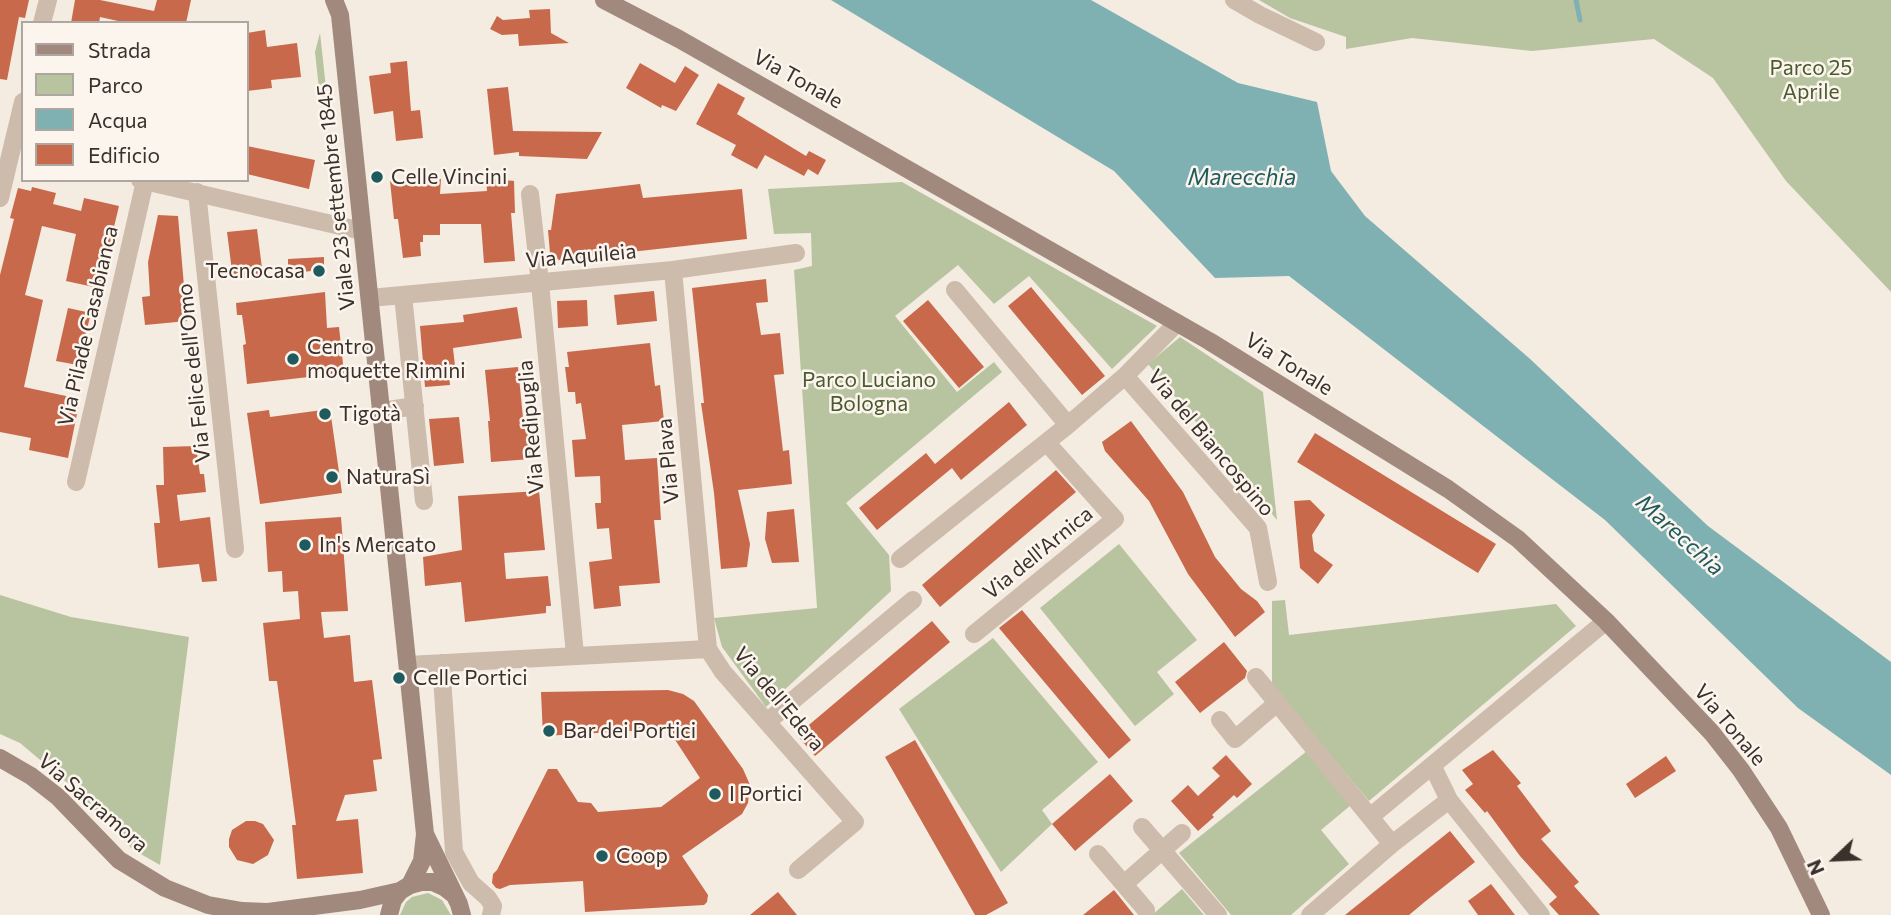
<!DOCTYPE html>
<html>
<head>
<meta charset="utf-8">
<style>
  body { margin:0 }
  #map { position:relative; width:1891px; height:915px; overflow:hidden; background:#f4ebe1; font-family:Commissioner,sans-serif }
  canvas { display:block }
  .legend { position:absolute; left:21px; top:21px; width:228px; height:161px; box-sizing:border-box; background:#fbf5ee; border:2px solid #aea6a0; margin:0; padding:9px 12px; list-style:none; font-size:21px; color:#3b302b }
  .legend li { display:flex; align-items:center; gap:14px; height:35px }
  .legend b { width:35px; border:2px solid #aea6a0 }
  .north { position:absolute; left:1800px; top:824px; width:70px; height:70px; -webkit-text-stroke:5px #fbf5ee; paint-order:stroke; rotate:247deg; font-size:19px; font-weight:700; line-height:28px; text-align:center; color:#3b302b }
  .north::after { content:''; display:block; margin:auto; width:24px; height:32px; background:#3b302b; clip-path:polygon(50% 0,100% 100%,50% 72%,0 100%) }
</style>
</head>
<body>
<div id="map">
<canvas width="1891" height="915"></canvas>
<ul class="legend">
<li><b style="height:9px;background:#a18a7d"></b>Strada</li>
<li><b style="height:19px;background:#b8c4a0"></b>Parco</li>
<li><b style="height:19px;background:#7fb0b2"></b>Acqua</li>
<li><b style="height:19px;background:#c8694b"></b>Edificio</li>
</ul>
<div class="north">N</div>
</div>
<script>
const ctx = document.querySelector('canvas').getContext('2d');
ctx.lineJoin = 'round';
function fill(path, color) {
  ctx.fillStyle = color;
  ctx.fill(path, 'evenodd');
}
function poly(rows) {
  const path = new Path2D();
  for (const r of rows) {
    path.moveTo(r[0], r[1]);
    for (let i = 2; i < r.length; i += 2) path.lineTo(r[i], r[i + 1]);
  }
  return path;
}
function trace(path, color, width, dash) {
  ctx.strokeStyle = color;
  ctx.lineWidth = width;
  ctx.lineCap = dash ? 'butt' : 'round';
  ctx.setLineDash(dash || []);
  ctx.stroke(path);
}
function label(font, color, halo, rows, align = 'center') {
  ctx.font = font + ' Commissioner,sans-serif';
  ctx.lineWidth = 5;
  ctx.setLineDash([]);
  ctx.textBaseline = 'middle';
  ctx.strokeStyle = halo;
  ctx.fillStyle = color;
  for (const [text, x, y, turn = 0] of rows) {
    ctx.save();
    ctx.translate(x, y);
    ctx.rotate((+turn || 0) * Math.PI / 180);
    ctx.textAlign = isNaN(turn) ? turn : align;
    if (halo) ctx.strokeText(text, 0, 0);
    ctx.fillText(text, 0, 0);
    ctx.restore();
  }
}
fill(poly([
  [1259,0,1891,0,1891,292,1786,181,1713,78,1654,39,1532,51,1412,38,1346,49,1346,37,1290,18],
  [320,33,328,106,319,89,315,52],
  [902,182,1157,326,1112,369,1029,276,994,304,958,265,895,316,957,392,994,362,1002,372,846,503,889,555,891,591,766,707,722,647,714,618,817,608,794,270,812,266,811,233,774,234,768,189],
  [1180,337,1263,392,1277,520,1148,364],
  [1119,544,1197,640,1157,672,1174,694,1135,726,1040,608],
  [0,595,71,617,189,637,160,865,132,849,77,791,20,743,0,734],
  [1285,600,1289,635,1556,604,1576,626,1369,801,1272,685,1272,601],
  [993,638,1098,762,1042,810,1052,824,1001,872,899,709],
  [1307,751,1351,805,1321,830,1349,864,1291,915,1231,915,1179,853],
  [1182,889,1204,915,1152,915],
  [428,893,442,900,451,915,400,915,406,902,412,897]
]), '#b8c4a0');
fill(poly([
  [831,0,1091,0,1238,83,1317,102,1331,171,1365,216,1529,358,1708,526,1891,662,1891,775,1798,708,1605,520,1289,276,1215,278,1114,171]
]), '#7fb0b2');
trace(poly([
  [1576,0,1580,20]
]), '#7fb0b2', 5);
fill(poly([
  [0,0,29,0,25,18,19,17,7,80,0,79],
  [75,0,100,0,154,11,157,0,191,0,186,23,127,23,100,17,99,23,71,23],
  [550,9,551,33,569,43,519,46,518,34,502,35,490,29,497,16,503,20,530,18,529,10],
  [265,30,267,47,297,43,301,77,271,80,272,88,247,91,247,33],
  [407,61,411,111,420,110,423,138,396,141,393,111,374,114,369,76,391,73,390,63],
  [640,63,675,83,685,66,699,75,676,111,662,105,661,108,626,88],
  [718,83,745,98,737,114,806,156,809,151,826,160,818,175,808,169,804,176,765,155,757,169,731,155,736,145,696,124],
  [508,87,513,131,602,132,587,159,519,156,519,152,494,155,487,89],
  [247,146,315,160,309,189,247,174],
  [486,178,514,181,515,213,511,213,515,261,484,263,481,224,440,224,440,235,423,235,423,242,420,242,421,256,403,258,398,219,394,219,390,181,441,179,440,194,487,191],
  [640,184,643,198,742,189,747,239,559,260,550,253,548,230,551,230,556,194],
  [32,187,56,193,53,204,81,211,84,198,119,206,108,252,111,253,103,289,66,281,76,234,42,226,25,295,43,300,24,387,80,399,68,458,29,450,31,438,0,432,0,275,14,219,10,218,18,188,31,191],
  [158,215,178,216,187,321,145,325,142,297,150,296,148,262],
  [257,229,263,276,233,279,227,232],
  [324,257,324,270,288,273,288,259],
  [766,279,768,302,756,303,761,335,780,333,784,374,774,375,783,451,789,450,792,484,738,490,750,544,747,567,721,569,714,493,701,403,704,403,692,288],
  [1031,287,1105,376,1082,395,1008,306],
  [654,291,657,321,617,325,614,295],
  [325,292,327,328,339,327,344,373,247,384,243,345,246,344,242,315,237,315,236,303],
  [587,300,588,326,558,328,557,301],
  [928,300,984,367,959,388,903,321],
  [517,307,522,338,453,348,455,366,448,367,450,385,425,387,420,326,464,322,463,315],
  [68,308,91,313,78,365,56,361],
  [650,343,655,386,660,385,664,421,622,425,625,460,657,458,661,520,654,520,660,583,619,586,621,606,594,609,589,562,612,559,609,528,597,529,595,503,601,503,600,476,575,477,572,440,586,439,581,403,576,404,575,392,568,392,565,367,569,367,567,352],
  [518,367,523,418,527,418,531,459,491,462,488,421,490,421,485,370],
  [1009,402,1027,425,961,480,952,468,877,530,859,508,926,453,935,464],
  [330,409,342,493,260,504,247,413,269,410,270,417],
  [459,417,464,463,434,466,429,419],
  [1131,421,1183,492,1215,557,1241,589,1257,601,1265,612,1235,637,1188,574,1149,501,1105,451,1102,442],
  [1315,433,1496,544,1478,573,1297,462],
  [196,446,200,474,204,474,206,492,177,495,180,521,210,517,217,581,202,582,199,564,158,568,154,523,160,523,156,485,164,485,163,447],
  [1056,470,1076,492,940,607,922,585],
  [539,491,545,550,504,553,506,579,548,576,551,606,546,606,546,613,465,622,461,582,425,586,423,557,462,550,458,496],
  [1310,500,1325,515,1312,535,1314,551,1333,565,1318,584,1300,568,1294,501],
  [794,509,799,562,772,563,765,539,767,512],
  [341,517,348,611,321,612,324,638,350,635,354,682,372,680,382,759,373,760,377,791,345,795,336,821,358,819,363,873,297,879,292,825,296,825,277,681,269,681,263,623,300,619,298,591,283,592,282,571,268,572,265,522],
  [1022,610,1131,740,1109,759,999,628],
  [932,621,950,642,815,756,797,735],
  [1224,642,1247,671,1245,678,1200,713,1175,682],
  [668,690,683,694,694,701,743,769,750,785,748,803,742,814,682,856,708,895,707,902,704,905,585,912,583,881,510,885,500,889,496,888,492,883,493,874,497,870,548,769,557,769,578,802,591,803,598,812,661,807,700,778,668,729,543,736,541,692],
  [915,740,1008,903,986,915,975,915,885,757],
  [1493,750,1521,783,1517,786,1551,831,1541,839,1579,882,1574,886,1600,915,1559,915,1549,904,1557,897,1520,856,1487,811,1485,813,1465,790,1473,784,1462,770],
  [1226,755,1252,784,1237,798,1234,795,1212,815,1214,817,1198,831,1171,801,1188,785,1198,796,1220,776,1212,768],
  [1666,756,1676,771,1635,798,1626,784],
  [1110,774,1133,801,1075,851,1052,824],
  [246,821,255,821,263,824,274,840,268,855,253,864,237,860,229,847,229,839,232,830],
  [1450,831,1475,862,1427,900,1409,915,1345,915],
  [1491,884,1515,915,1478,915,1468,901],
  [1114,890,1134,915,1083,915],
  [778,892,797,915,750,915]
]), '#c8694b');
trace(poly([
  [1234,0,1260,15,1316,42],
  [42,23,48,0],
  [140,180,362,231],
  [197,192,235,549],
  [530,194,540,283,575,655],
  [0,198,23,102],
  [673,270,708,649,723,672,855,822,798,870],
  [955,290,1068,425],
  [403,295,424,501],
  [370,298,673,270,796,253],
  [1125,376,1258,528,1268,582],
  [382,411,415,406],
  [76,482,145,181],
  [900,559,1068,425,1125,376,1177,323],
  [974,634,1115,519,1047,443],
  [441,663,454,852,471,883,488,898,493,906,491,915],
  [408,665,708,649],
  [1256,677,1392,844],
  [1220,720,1235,739,1277,703],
  [767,722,913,600],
  [1433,767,1449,800,1541,915],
  [1370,817,1606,621],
  [1142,827,1218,915],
  [1098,854,1146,910],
  [1124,884,1182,833],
  [1310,915,1392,844,1449,800]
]), '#cdbbac', 18);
trace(poly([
  [334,0,340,15,425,834,422,861,410,885],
  [604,0,679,39,1209,341,1448,489,1518,539,1606,621,1712,733,1741,770,1779,828,1821,915],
  [0,758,31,776,58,797,119,860,165,888,208,905,242,911,268,912,360,900,400,891],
  [425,834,459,904,462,915],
  [389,915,393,900,400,891,410,885,421,882,433,882,444,887,453,894]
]), '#a18a7d', 18);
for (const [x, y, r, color] of [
  [377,177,7,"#1f5a5e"],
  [319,271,7,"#1f5a5e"],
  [293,359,7,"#1f5a5e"],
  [325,414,7,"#1f5a5e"],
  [332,477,7,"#1f5a5e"],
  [305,545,7,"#1f5a5e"],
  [399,678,7,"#1f5a5e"],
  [549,731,7,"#1f5a5e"],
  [715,794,7,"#1f5a5e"],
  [602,856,7,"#1f5a5e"]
]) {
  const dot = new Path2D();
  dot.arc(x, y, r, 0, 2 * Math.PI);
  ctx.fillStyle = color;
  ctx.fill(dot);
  trace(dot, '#fbf5ee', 2.5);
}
label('21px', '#4a5a2e', '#fbf5ee', [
  ["Parco 25",1811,68],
  ["Aprile",1811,92],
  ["Parco Luciano",869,380],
  ["Bologna",869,404]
]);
label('21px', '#3b302b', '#fbf5ee', [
  ["Via Tonale",798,79,29],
  ["Viale 23 settembre 1845",336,197,-96],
  ["Via Aquileia",581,256,-5],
  ["Via Pilade Casabianca",88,326,-77],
  ["Via Tonale",1289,364,32],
  ["Via Felice dell'Omo",194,373,-96],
  ["Via Redipuglia",531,427,-95],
  ["Via del Biancospino",1211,443,50],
  ["Via Plava",668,461,-95],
  ["Via dell'Arnica",1038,553,-39],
  ["Via dell'Edera",779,699,50],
  ["Via Tonale",1730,725,50],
  ["Via Sacramora",93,803,41]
]);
label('21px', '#3b302b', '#fbf5ee', [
  ["Celle Vincini",391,177],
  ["Tecnocasa",305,271,"right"],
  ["Centro",307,347],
  ["moquette Rimini",307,371],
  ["Tigotà",339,414],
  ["NaturaSì",346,477],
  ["In's Mercato",319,545],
  ["Celle Portici",413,678],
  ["Bar dei Portici",563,731],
  ["I Portici",729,794],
  ["Coop",616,856]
], 'left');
label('italic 23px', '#1f5a5e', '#fbf5ee', [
  ["Marecchia",1242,177],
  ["Marecchia",1680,535,42]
]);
</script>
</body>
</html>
